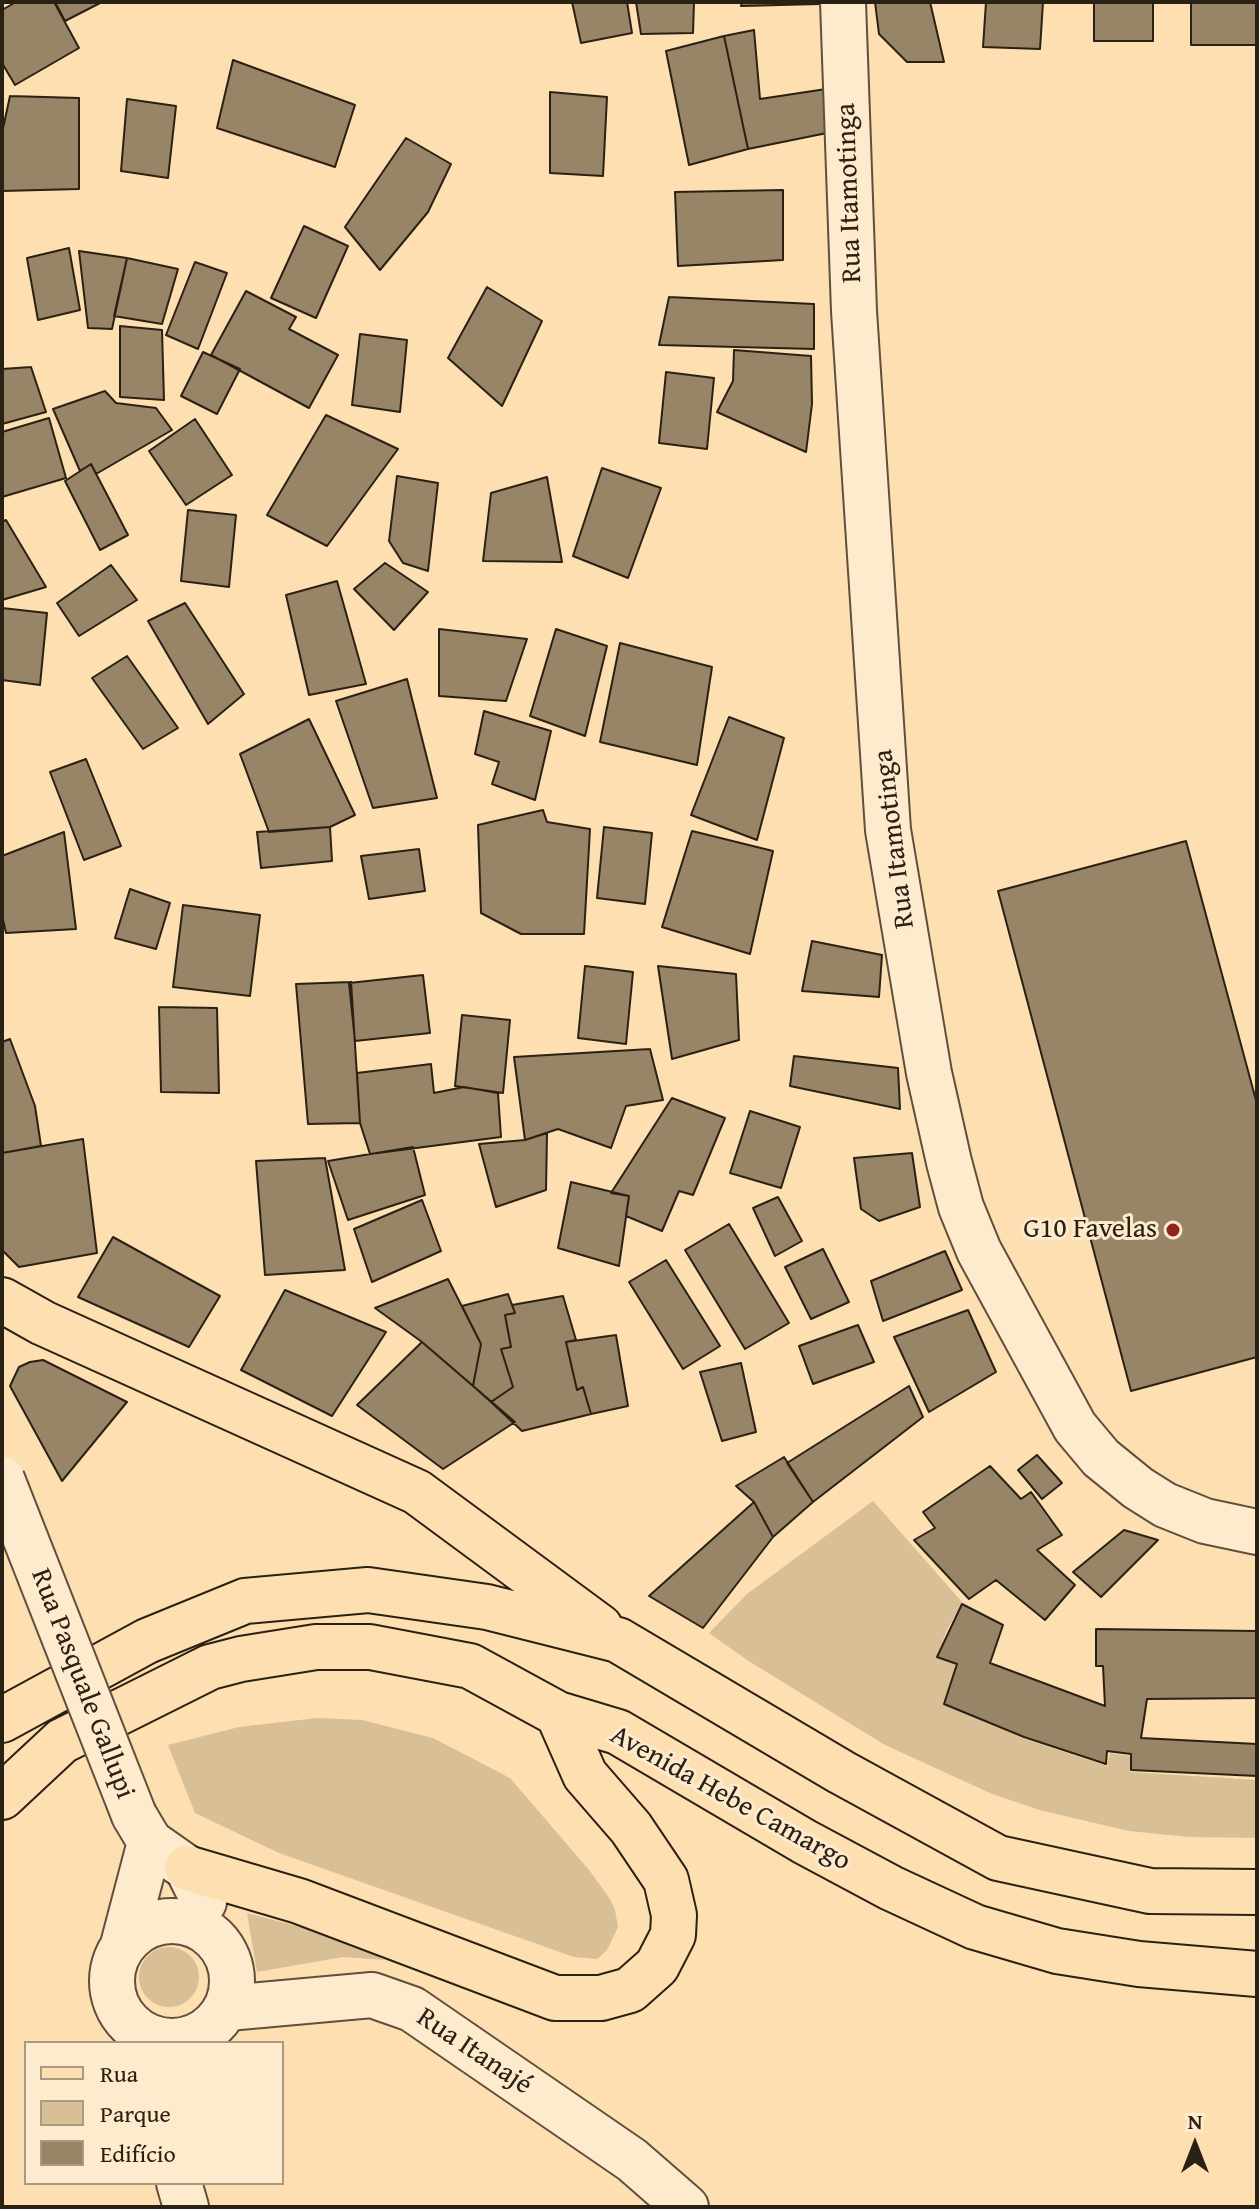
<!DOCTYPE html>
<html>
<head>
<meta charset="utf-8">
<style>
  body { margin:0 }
  #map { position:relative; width:1259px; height:2209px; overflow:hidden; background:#fddfb1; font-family:"Gentium Book Plus",serif }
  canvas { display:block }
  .frame { position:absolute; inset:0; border:4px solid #2a2115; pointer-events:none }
  .legend { position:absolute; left:24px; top:2041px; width:260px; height:144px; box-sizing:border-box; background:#feeacc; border:2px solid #a99a83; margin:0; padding:10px 14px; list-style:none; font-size:24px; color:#2a2115 }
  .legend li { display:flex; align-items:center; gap:16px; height:40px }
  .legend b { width:40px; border:2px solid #a99a83 }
  .north { position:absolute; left:1155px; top:2105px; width:80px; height:80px; -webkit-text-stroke:6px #feeacc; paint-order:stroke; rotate:0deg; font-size:22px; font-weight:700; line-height:32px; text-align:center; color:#2a2115 }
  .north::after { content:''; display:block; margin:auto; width:28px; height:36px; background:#2a2115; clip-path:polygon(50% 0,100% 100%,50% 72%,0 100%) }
</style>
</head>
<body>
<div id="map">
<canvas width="1259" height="2209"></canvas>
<div class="frame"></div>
<ul class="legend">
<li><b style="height:10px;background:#fddfb1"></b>Rua</li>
<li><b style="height:22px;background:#d9bf96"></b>Parque</li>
<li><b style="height:22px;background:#988466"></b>Edifício</li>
</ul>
<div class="north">N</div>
</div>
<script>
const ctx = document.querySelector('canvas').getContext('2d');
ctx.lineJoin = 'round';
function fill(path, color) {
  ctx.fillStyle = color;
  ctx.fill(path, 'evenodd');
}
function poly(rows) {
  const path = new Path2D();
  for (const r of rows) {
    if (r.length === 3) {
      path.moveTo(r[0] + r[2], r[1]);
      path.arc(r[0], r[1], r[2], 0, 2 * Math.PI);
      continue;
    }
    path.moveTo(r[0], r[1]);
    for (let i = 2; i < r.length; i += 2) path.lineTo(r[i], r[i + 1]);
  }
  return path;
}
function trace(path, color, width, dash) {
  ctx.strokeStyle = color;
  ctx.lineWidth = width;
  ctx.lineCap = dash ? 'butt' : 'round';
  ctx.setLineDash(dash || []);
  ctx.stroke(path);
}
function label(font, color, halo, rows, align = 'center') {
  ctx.font = font + ' "Gentium Book Plus",serif';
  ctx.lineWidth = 6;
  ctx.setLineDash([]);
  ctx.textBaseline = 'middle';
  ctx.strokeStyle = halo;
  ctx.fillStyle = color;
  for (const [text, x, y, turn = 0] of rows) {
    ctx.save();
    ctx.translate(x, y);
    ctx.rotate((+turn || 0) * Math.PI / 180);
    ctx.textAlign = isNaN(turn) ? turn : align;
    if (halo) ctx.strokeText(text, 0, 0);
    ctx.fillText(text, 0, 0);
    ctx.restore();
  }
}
fill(poly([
  [873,1501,962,1602,947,1630,937,1656,957,1664,945,1704,1025,1739,1107,1766,1110,1753,1130,1756,1130,1772,1257,1780,1257,1838,1189,1837,1129,1831,1039,1810,990,1793,885,1745,747,1660,709,1633,747,1594],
  [317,1718,362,1720,433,1738,510,1778,589,1870,610,1899,615,1910,618,1927,607,1950,597,1959,574,1957,279,1853,195,1813,168,1745,239,1727],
  [247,1913,315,1931,367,1950,384,1960,343,1957,257,1972],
  [169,1977,30]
]), '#d9bf96');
const building = poly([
  [16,2,54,2,79,48,15,85,2,63,2,10,16,2],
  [55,2,102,2,65,21,55,2],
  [572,2,627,2,632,33,581,43,572,2],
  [636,2,694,2,693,33,641,34,636,2],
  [742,2,820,2,820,4,741,6,742,2],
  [875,2,930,2,944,62,907,62,879,34,875,2],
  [986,2,1043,2,1040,49,983,47,986,2],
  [1094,2,1153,2,1153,41,1094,41,1094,2],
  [1191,2,1257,2,1257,45,1191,45,1191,2],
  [754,30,760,99,826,89,827,133,748,149,724,36,754,30],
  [724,36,748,149,689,165,666,51,724,36],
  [233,60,355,105,335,167,217,128,233,60],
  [550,92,607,97,603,176,550,173,550,92],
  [10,96,79,98,79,189,2,191,2,133,10,96],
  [127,99,176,106,168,178,121,171,127,99],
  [406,138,451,164,428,212,380,270,345,227,406,138],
  [783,190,783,260,678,266,675,192,783,190],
  [304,226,348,246,316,318,271,298,304,226],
  [69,248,80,310,38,320,27,258,69,248],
  [79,251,127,258,112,329,88,328,79,251],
  [127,258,178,269,162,324,114,316,127,258],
  [195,262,227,273,198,349,166,335,195,262],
  [487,287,542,321,502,406,448,358,487,287],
  [246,291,296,317,289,329,338,355,309,408,211,355,246,291],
  [669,297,814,304,814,349,659,345,669,297],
  [120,326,162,330,164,400,120,397,120,326],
  [360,334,407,340,400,412,352,405,360,334],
  [734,350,811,356,812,404,806,452,717,412,733,381,734,350],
  [203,352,240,369,217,414,181,396,203,352],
  [31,367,46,412,2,424,2,369,31,367],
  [666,372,714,378,707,449,659,443,666,372],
  [105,391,116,403,156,408,172,430,96,474,91,464,80,471,53,409,105,391],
  [326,415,398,449,327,546,267,515,326,415],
  [49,418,66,478,2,497,2,432,49,418],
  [195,419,232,475,186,505,149,451,195,419],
  [91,464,128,535,100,550,65,481,91,464],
  [602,468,661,488,628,578,573,556,602,468],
  [397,476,438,483,428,571,403,563,389,541,397,476],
  [547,477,562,562,483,561,491,493,547,477],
  [188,510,236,515,229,587,181,581,188,510],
  [6,520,46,587,2,600,2,522,6,520],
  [385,563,428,592,394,630,354,589,385,563],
  [111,565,137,600,79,636,57,603,111,565],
  [337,581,366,684,309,695,286,595,337,581],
  [185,603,244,694,208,724,148,621,185,603],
  [2,608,47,613,40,685,2,680,2,608],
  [439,629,527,639,506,701,439,696,439,629],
  [556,629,607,646,585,736,530,716,556,629],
  [620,643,712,667,697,765,600,742,620,643],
  [127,656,178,728,143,749,92,678,127,656],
  [407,679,437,798,373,808,336,701,407,679],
  [484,711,551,731,535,800,492,784,499,762,475,754,484,711],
  [729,717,784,738,757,840,691,815,729,717],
  [309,719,355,815,330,827,269,832,240,754,309,719],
  [86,759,121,846,84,860,50,772,86,759],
  [543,810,547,822,590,829,584,934,521,934,481,913,478,825,543,810],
  [330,827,332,861,261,868,257,832,330,827],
  [604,827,652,833,645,904,597,898,604,827],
  [692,831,773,851,750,954,662,927,692,831],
  [64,832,76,929,6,933,2,915,2,856,64,832],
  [1186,841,1257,1104,1257,1357,1131,1391,998,891,1186,841],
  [419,849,425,891,369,899,361,856,419,849],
  [130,889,170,903,156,949,115,938,130,889],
  [183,905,260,915,250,996,173,987,183,905],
  [812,941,882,955,879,997,802,991,812,941],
  [585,966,633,972,626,1044,578,1038,585,966],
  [658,966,736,974,739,1040,672,1059,658,966],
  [423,975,430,1033,355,1041,349,983,423,975],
  [351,982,360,1123,308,1124,296,984,351,982],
  [159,1007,217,1008,219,1093,161,1092,159,1007],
  [462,1015,510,1020,503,1093,455,1086,462,1015],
  [10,1039,35,1106,41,1146,2,1153,2,1042,10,1039],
  [650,1049,663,1100,626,1106,611,1148,558,1129,525,1140,514,1057,650,1049],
  [794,1056,898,1068,900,1109,790,1086,794,1056],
  [431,1064,434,1093,464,1087,498,1093,501,1137,370,1154,360,1123,357,1073,431,1064],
  [672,1098,725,1118,693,1195,679,1191,662,1231,626,1216,629,1196,611,1193,672,1098],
  [750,1111,800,1127,781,1188,730,1173,750,1111],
  [547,1133,546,1190,496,1207,479,1144,525,1140,547,1133],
  [83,1139,97,1253,19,1267,2,1250,2,1153,83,1139],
  [413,1147,425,1195,348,1220,328,1161,413,1147],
  [912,1153,920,1207,879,1221,861,1209,854,1158,912,1153],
  [325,1158,345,1270,265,1275,256,1161,325,1158],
  [571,1182,629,1196,619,1266,558,1248,571,1182],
  [778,1197,802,1241,775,1256,753,1208,778,1197],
  [422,1200,441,1251,372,1282,354,1229,422,1200],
  [729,1224,789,1323,745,1349,685,1250,729,1224],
  [113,1237,220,1296,189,1347,78,1297,113,1237],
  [823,1249,849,1302,811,1319,785,1267,823,1249],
  [945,1251,962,1290,883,1321,871,1281,945,1251],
  [666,1260,720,1346,683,1369,629,1282,666,1260],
  [448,1279,481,1344,473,1386,422,1342,375,1308,448,1279],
  [285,1290,386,1332,332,1416,241,1370,285,1290],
  [508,1294,515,1313,505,1315,511,1347,501,1349,513,1387,491,1402,473,1386,481,1344,462,1306,508,1294],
  [563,1296,576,1340,566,1342,577,1390,583,1387,591,1414,522,1431,491,1402,513,1387,501,1349,511,1347,505,1315,515,1313,512,1305,563,1296],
  [968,1310,996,1372,929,1412,894,1337,968,1310],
  [858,1325,874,1362,813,1384,799,1346,858,1325],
  [616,1335,628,1406,591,1414,583,1387,577,1390,566,1342,616,1335],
  [422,1342,515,1422,443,1469,357,1405,422,1342],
  [43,1360,127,1402,62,1481,10,1386,19,1367,30,1362,43,1360],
  [741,1363,756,1432,722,1441,700,1372,741,1363],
  [909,1386,923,1417,813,1502,787,1463,909,1386],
  [1037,1455,1062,1483,1042,1499,1018,1470,1037,1455],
  [784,1457,813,1502,773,1537,754,1502,736,1486,784,1457],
  [990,1466,1021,1499,1031,1492,1062,1535,1037,1550,1075,1585,1045,1620,996,1580,969,1599,914,1540,935,1528,923,1512,990,1466],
  [754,1502,773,1537,703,1628,649,1596,754,1502],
  [1124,1530,1158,1540,1101,1597,1073,1572,1124,1530],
  [962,1604,1003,1625,990,1663,1105,1706,1103,1666,1096,1666,1096,1629,1257,1631,1257,1698,1147,1699,1141,1738,1257,1744,1257,1776,1131,1770,1131,1754,1107,1751,1106,1764,1024,1737,944,1704,957,1664,937,1657,962,1604]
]);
fill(building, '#988466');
trace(building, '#2a2115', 2);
const minor = poly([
  [843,2,854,311,888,830,929,1073,949,1162,961,1207,979,1251,1075,1427,1101,1458,1138,1488,1165,1505,1205,1521,1257,1532],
  [134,1815,150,1842,187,1868,204,1902],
  [172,1981,60],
  [123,1945,150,1842],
  [228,2008,372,1995,412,2009,632,2160,686,2207],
  [179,2183,186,2207]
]);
const major = poly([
  [2,1300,43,1323,417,1492,600,1627],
  [2,1720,147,1641,245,1601,368,1590,487,1607,618,1640,841,1772,998,1858,1150,1891,1257,1892],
  [2,1797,62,1741,210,1667,241,1659,316,1647,370,1647,470,1666,558,1714,618,1732,805,1842,891,1888,975,1927,1057,1951,1139,1964,1257,1974],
  [187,1868,299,1901,555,1998,601,1998,630,1990,657,1966,673,1935,674,1915,666,1880,631,1828,585,1775,558,1714]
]);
trace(minor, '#5f503c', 48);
trace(major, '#2a2115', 48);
trace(minor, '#feeacc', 44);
trace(major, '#fddfb1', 44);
const minorBridge = poly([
  [2,1479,134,1815]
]);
trace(minorBridge, '#5f503c', 48, []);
trace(minorBridge, '#feeacc', 44);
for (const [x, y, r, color] of [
  [1173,1230,8,"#8f2418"]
]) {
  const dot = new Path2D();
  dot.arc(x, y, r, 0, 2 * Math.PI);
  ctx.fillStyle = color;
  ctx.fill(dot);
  trace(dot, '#feeacc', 3);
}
label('28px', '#2a2115', '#feeacc', [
  ["Rua Itamotinga",850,193,-92],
  ["Rua Itamotinga",895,839,-97],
  ["Rua Pasquale Gallupi",82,1684,69],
  ["Avenida Hebe Camargo",730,1799,29],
  ["Rua Itanajé",474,2052,34]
]);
label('28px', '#2a2115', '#feeacc', [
  ["G10 Favelas",1157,1230]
], 'right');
</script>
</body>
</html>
